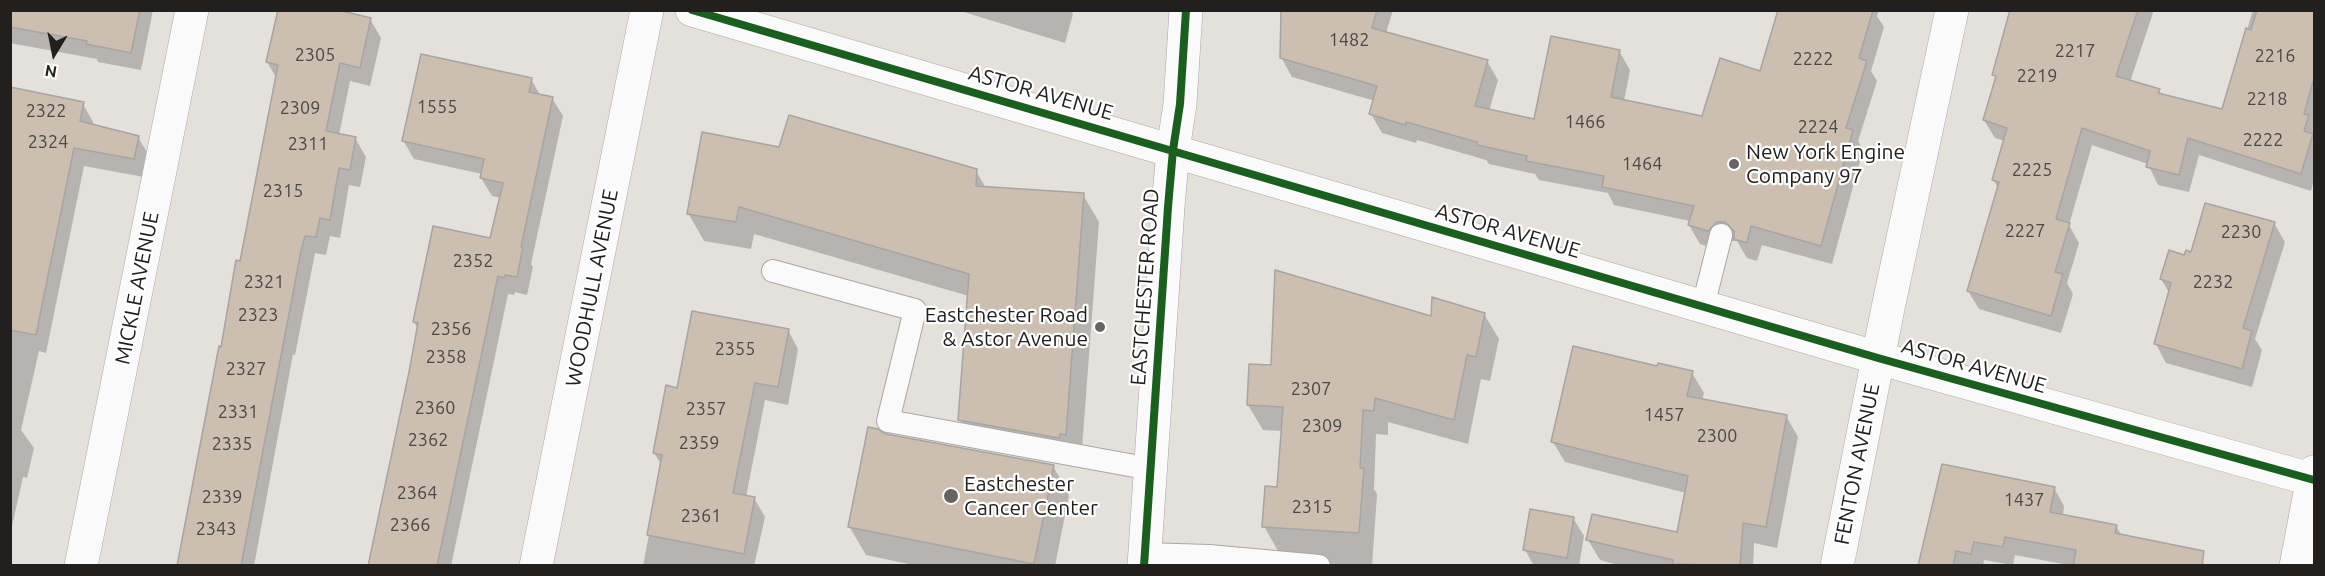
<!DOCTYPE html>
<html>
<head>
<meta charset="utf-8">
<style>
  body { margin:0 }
  #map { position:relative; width:2325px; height:576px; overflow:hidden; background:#e4e0dc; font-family:Ubuntu,sans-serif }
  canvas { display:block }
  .frame { position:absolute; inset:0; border:12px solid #22201e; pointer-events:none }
  .north { position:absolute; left:24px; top:24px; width:60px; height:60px; -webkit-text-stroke:4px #fff; paint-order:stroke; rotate:190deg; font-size:16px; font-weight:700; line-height:24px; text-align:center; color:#22201e }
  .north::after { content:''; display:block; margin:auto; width:21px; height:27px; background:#22201e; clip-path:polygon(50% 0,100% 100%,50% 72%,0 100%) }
</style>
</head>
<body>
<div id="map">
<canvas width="2325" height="576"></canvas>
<div class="frame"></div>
<div class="north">N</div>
</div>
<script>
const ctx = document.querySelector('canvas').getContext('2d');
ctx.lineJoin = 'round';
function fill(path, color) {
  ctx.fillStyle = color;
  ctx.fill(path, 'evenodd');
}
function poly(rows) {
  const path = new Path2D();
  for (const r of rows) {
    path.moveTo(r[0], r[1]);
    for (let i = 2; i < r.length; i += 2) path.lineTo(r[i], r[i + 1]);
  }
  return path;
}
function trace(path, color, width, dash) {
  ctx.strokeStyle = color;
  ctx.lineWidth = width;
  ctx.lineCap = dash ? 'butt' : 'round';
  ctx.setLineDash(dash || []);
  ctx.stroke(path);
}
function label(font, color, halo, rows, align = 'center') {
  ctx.font = font + ' Ubuntu,sans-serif';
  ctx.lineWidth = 4.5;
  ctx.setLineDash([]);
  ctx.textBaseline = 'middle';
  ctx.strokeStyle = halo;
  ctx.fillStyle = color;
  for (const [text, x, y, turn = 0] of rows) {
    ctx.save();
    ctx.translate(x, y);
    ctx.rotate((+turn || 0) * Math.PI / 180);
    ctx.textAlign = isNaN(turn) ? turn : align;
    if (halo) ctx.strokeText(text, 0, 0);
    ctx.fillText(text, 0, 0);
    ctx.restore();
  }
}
fill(poly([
  [10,10,153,10,141,70,98,62,97,59,10,43],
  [1071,10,1073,14,1065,43,957,10],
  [1285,10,1393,10,1386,33,1487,61,1498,80,1489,111,1536,121,1619,51,1630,70,1624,101,1703,118,1761,73,1779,13,1778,10,1879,10,1877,16,1884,27,1871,71,1877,81,1858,141,1863,150,1832,264,1762,245,1757,261,1747,258,1737,241,1728,241,1719,250,1700,244,1689,225,1690,221,1614,205,1608,193,1539,180,1535,174,1489,164,1486,160,1417,140,1416,143,1382,133,1371,114,1375,101,1292,77,1281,57],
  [2011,10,2151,10,2153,13,2130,82,2159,90,2162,96,2223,111,2253,10,2314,10,2314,179,2311,191,2199,155,2189,192,2158,185,2148,164,2092,145,2069,225,2079,243,2067,283,2073,294,2061,333,1979,309,1968,291,1998,188,1993,179,2005,141,1995,138,1984,120,1997,80,1994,74],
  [370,19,381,38,370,86,350,81,339,135,355,138,366,157,360,187,349,185,340,238,330,236,326,255,315,253,295,355,293,354,254,566,177,566,277,79,267,62],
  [531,79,540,95,552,98,563,116,531,264,533,267,527,295,515,292,514,295,508,294,451,566,369,566,418,329,414,322,492,240,501,198,492,196,481,178,482,174,414,159,403,140],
  [83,104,93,122,92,126,138,137,149,156,144,177,84,166,46,353,39,351,21,430,34,448,27,478,23,477,10,535,10,189],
  [780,149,976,171,986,188,1083,195,1099,222,1081,462,976,448,960,420,969,296,754,234,751,249,704,241,688,213],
  [2274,223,2285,242,2255,339,2262,350,2252,387,2166,363,2156,344,2170,294,2161,279,2185,257],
  [1484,314,1499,339,1490,381,1481,379,1468,444,1388,422,1388,435,1376,434,1374,489,1377,494,1372,566,1296,566,1288,552,1278,551,1264,526,1278,488,1282,431,1263,430,1248,405,1250,365,1272,366,1433,318],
  [788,330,798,349,788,405,765,400,746,497,754,498,765,517,754,566,643,566,662,466,654,453,679,389],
  [1659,368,1692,373,1704,393,1702,400,1786,416,1798,437,1777,548,1754,543,1753,566,1622,566,1600,560,1588,540,1679,533,1686,493,1565,462,1553,442],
  [885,436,1053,466,1069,495,1055,566,918,566,866,555,849,526],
  [2054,488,2064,506,2063,515,2116,526,2122,536,2197,552,2205,566,2074,566,2015,555,2013,565,1984,560,1983,566,1920,566],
  [1573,518,1584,536,1579,566,1534,566,1525,550]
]), '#0003');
const building = poly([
  [10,10,140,10,131,53,86,44,87,41,10,27,10,10],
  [278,10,338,10,371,18,360,68,340,63,326,131,356,137,350,170,339,168,330,220,320,218,316,237,305,236,301,251,241,566,177,566,219,346,221,347,236,260,240,261,278,65,266,62,278,10],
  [1281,10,1377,10,1372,28,1488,60,1475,106,1534,119,1551,36,1620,50,1611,97,1702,116,1720,58,1760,71,1778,10,1873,10,1859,58,1867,61,1846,128,1853,130,1821,246,1751,226,1747,243,1734,239,1734,231,1725,222,1717,222,1708,231,1688,225,1694,206,1602,187,1604,176,1526,161,1527,156,1477,145,1477,142,1406,122,1405,125,1369,114,1377,86,1280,58,1281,10],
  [2010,10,2138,10,2116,76,2160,89,2158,93,2222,109,2246,28,2251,30,2257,10,2314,10,2314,78,2304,114,2309,115,2304,131,2313,134,2301,174,2188,138,2179,175,2146,167,2150,151,2082,128,2056,219,2070,223,2055,272,2063,274,2051,316,1967,291,1999,182,1992,180,2007,128,1983,120,1996,76,1992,75,2010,10],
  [421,54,532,78,529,92,553,97,521,247,523,247,517,277,505,275,504,278,498,276,437,566,368,566,409,372,418,323,413,322,433,226,490,238,503,183,480,178,484,159,402,141,421,54],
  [10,87,84,102,80,121,139,136,134,159,74,148,36,335,10,330,10,87],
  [789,115,977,169,976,186,1084,193,1066,435,1060,434,1059,438,958,420,969,274,739,207,736,222,687,214,702,132,779,147,789,115],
  [2205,203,2275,222,2243,328,2252,331,2242,369,2154,344,2171,283,2160,279,2169,250,2184,255,2186,250,2191,252,2205,203],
  [1275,270,1431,316,1432,297,1485,313,1476,357,1467,355,1454,420,1375,398,1374,411,1363,410,1360,468,1364,468,1359,533,1262,527,1265,486,1277,487,1283,407,1247,405,1249,364,1271,365,1275,270],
  [692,311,789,329,778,387,755,383,733,493,755,497,744,554,647,535,662,455,653,453,666,385,677,388,692,311],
  [1573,346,1657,366,1658,363,1693,371,1687,396,1787,415,1766,527,1743,523,1740,566,1673,564,1673,560,1586,540,1592,514,1677,532,1688,476,1551,442,1573,346],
  [868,427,878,429,886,434,1054,465,1034,564,848,527,868,427],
  [1942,464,2055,487,2050,512,2117,525,2115,533,2204,551,2202,566,2073,566,2076,550,2005,537,2003,547,1974,542,1971,554,1956,551,1953,566,1918,566,1942,464],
  [1530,509,1574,517,1567,558,1523,550,1530,509]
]);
fill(building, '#ccbfb2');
trace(building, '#a7a4a1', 1.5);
const service = poly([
  [773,271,915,310,888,421,1151,469],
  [1703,306,1721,235],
  [1144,554,1209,556,1319,566]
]);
const minor = poly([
  [692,10,1878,358,2314,480],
  [81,566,192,10],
  [536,566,647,10],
  [1837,566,1888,308,1952,10],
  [2296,566,2314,472]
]);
const secondary = poly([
  [1144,566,1168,207,1173,150,1180,104,1186,10]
]);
trace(service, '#aaa7a4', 24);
trace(minor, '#aaa7a4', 34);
trace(secondary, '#aaa7a4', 34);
trace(service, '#fbfafa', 22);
trace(minor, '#fbfafa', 33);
trace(secondary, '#fbfafa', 33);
trace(poly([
  [692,10,1878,358,2314,480],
  [1144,566,1168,207,1173,150,1180,104,1186,10]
]), '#1b5e20', 8);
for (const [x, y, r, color] of [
  [1734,164,6,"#666360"],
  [1100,327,6,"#666360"],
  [951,496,8,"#666360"]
]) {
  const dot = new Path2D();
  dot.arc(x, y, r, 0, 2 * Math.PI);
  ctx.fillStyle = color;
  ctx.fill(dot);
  trace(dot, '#fff', 2);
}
label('18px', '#4c4843', null, [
  ["1482",1349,40],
  ["2217",2075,51],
  ["2305",315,55],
  ["2216",2275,56],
  ["2222",1813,59],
  ["2219",2037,76],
  ["2218",2267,99],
  ["1555",437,107],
  ["2309",300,108],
  ["2322",46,111],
  ["1466",1585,122],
  ["2224",1818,127],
  ["2222",2263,140],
  ["2324",48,142],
  ["2311",308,144],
  ["1464",1642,164],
  ["2225",2032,170],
  ["2315",283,191],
  ["2227",2025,231],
  ["2230",2241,232],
  ["2352",473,261],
  ["2321",264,282],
  ["2232",2213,282],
  ["2323",258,315],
  ["2356",451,329],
  ["2355",735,349],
  ["2358",446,357],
  ["2327",246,369],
  ["2307",1311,389],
  ["2360",435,408],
  ["2357",706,409],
  ["2331",238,412],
  ["1457",1664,415],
  ["2309",1322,426],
  ["2300",1717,436],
  ["2362",428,440],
  ["2359",699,443],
  ["2335",232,444],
  ["2364",417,493],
  ["2339",222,497],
  ["1437",2024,500],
  ["2315",1312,507],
  ["2361",701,516],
  ["2366",410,525],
  ["2343",216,529]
]);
label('21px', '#22201e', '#fff', [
  ["ASTOR AVENUE",1041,93,16],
  ["ASTOR AVENUE",1508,231,16],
  ["EASTCHESTER ROAD",1145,287,-86],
  ["MICKLE AVENUE",137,288,-79],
  ["WOODHULL AVENUE",592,288,-79],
  ["ASTOR AVENUE",1974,366,16],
  ["FENTON AVENUE",1857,464,-79]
]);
label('21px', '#22201e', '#fff', [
  ["New York Engine",1746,152],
  ["Company 97",1746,176],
  ["Eastchester Road",1088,315,"right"],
  ["& Astor Avenue",1088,339,"right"],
  ["Eastchester",964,484],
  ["Cancer Center",964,508]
], 'left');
</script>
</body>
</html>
